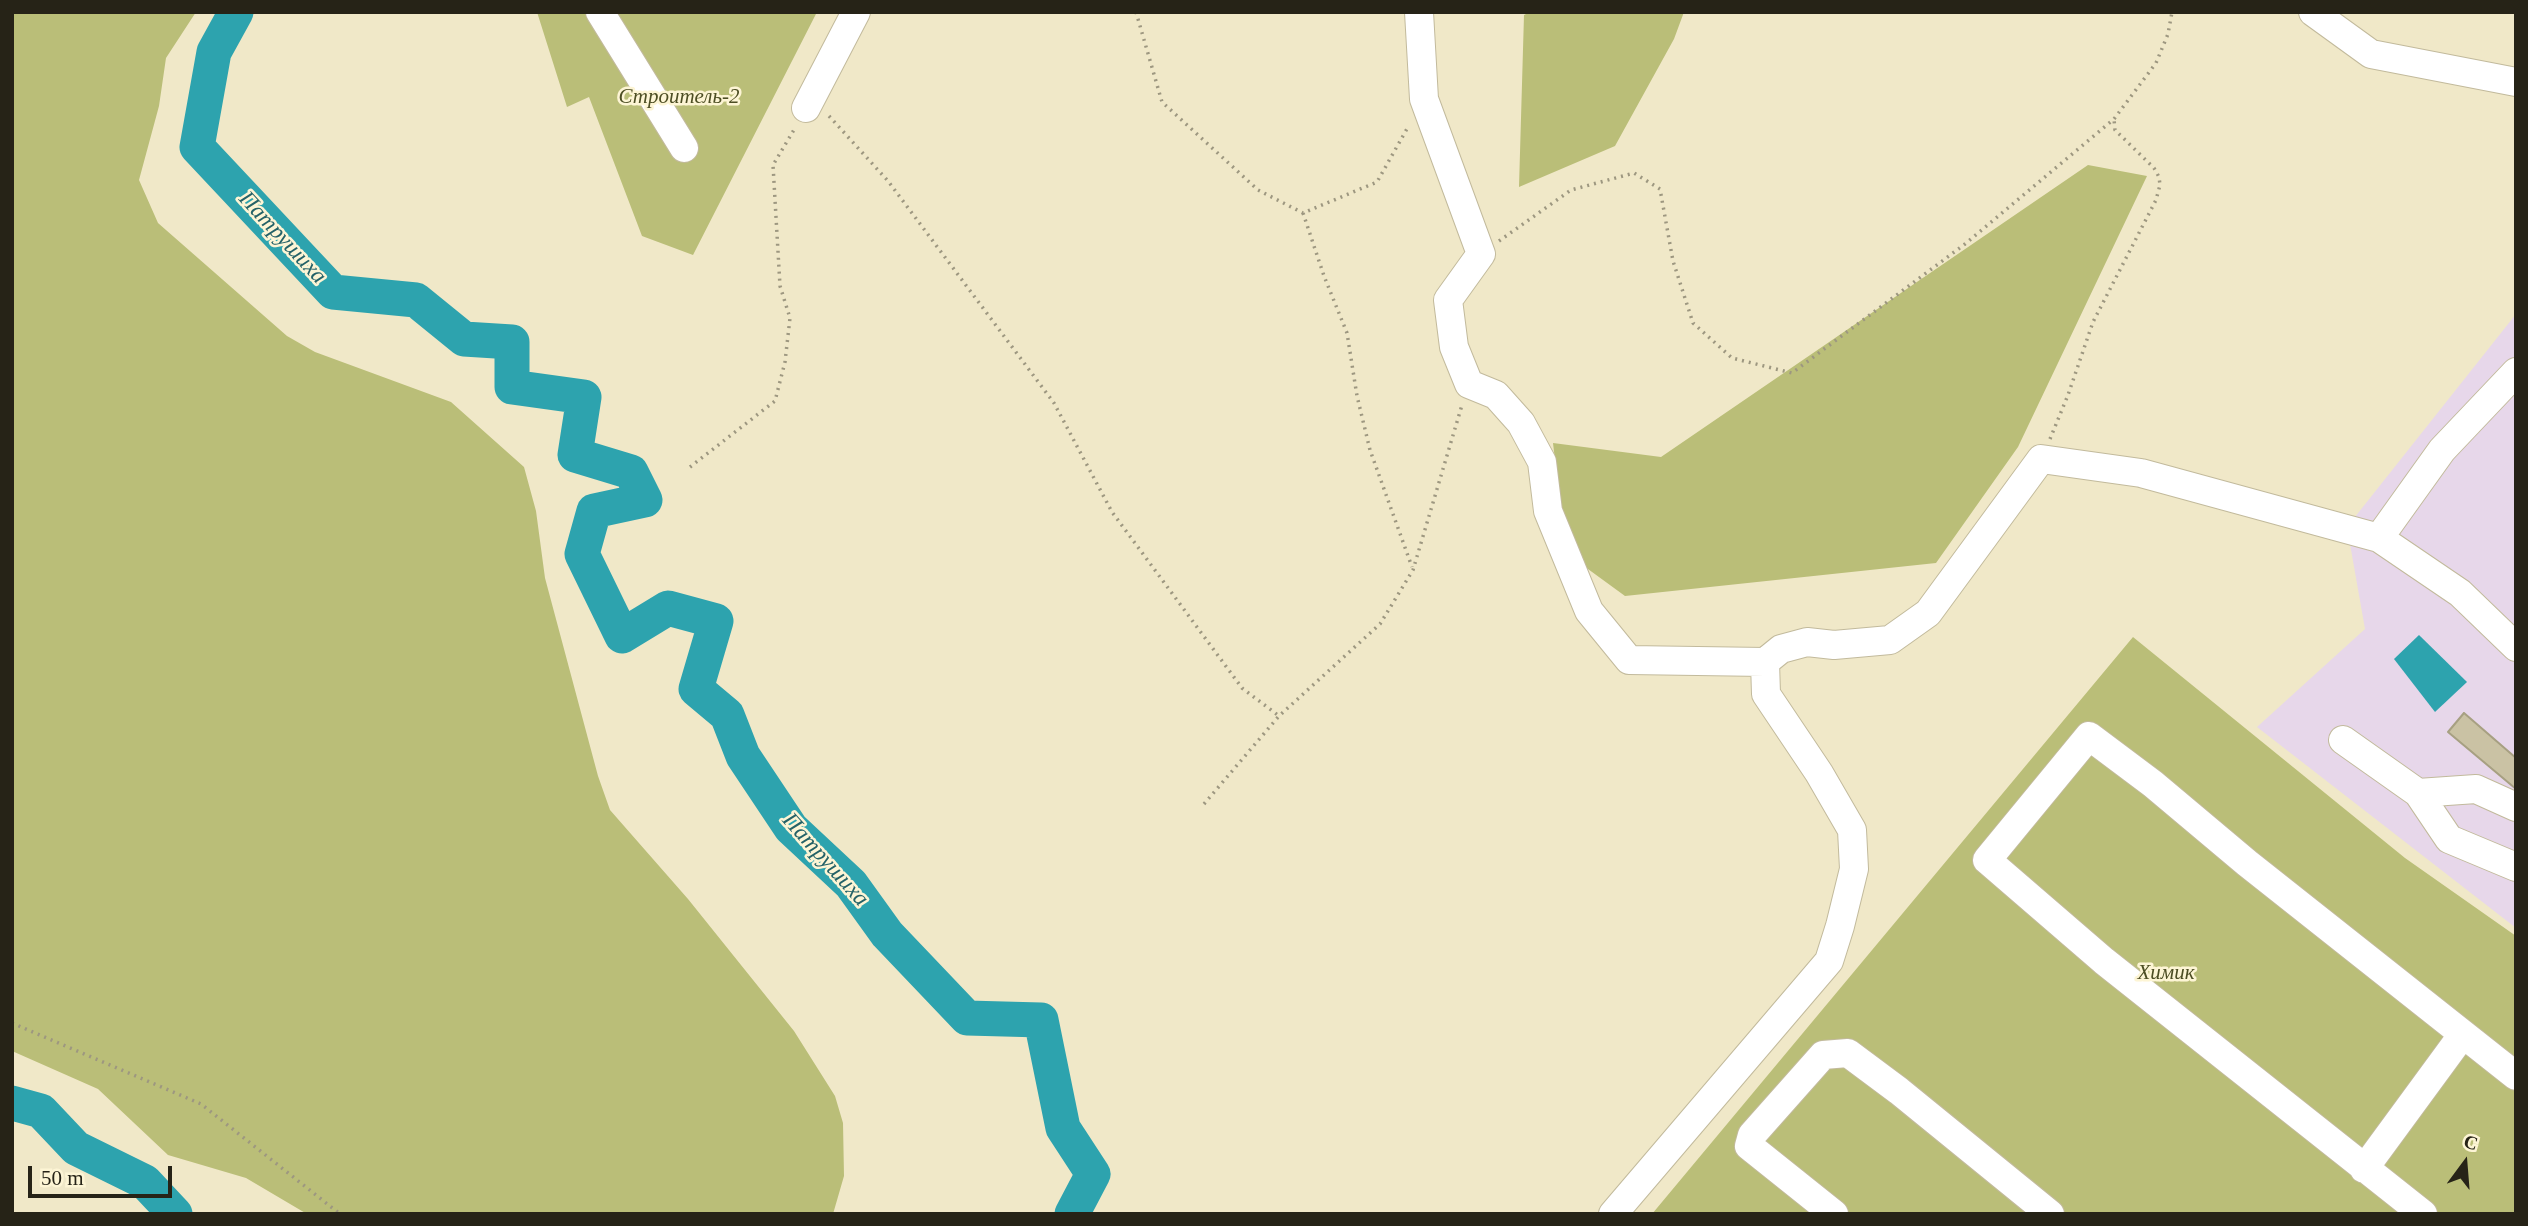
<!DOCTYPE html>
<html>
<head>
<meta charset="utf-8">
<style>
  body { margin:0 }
  #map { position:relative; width:2528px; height:1226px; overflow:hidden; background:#f0e8c8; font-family:"Times New Roman",serif }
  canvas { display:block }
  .frame { position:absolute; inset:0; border:14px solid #262317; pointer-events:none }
  .north { position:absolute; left:2430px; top:1128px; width:70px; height:70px; -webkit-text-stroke:5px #fdf5d5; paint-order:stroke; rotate:16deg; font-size:19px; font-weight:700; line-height:28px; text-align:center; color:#262317 }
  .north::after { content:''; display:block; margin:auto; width:24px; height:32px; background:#262317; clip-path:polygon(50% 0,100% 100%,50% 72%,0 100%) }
  .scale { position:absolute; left:28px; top:1166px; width:144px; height:32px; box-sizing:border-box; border:4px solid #262317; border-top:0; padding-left:9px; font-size:21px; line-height:24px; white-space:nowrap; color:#262317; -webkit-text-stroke:5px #fdf5d5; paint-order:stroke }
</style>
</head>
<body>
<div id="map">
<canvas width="2528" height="1226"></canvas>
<div class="frame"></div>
<div class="north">С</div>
<div class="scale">50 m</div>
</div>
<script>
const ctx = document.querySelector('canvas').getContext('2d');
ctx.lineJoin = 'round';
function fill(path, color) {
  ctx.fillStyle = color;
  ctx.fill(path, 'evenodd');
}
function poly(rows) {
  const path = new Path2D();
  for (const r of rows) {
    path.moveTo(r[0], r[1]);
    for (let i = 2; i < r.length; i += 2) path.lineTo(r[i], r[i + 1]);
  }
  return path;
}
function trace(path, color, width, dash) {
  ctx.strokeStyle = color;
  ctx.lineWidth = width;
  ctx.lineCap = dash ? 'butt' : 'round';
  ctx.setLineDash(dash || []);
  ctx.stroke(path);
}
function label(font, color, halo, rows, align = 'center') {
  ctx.font = font + ' "Times New Roman",serif';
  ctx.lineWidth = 5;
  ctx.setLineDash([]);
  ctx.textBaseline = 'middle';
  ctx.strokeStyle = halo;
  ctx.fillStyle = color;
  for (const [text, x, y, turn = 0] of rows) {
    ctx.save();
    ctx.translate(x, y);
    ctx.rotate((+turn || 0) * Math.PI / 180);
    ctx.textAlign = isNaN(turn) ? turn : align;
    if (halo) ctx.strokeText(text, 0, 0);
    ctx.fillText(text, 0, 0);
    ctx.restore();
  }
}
fill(poly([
  [2516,314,2516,928,2257,727,2365,629,2347,527]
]), '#e7d7ea');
fill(poly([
  [12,12,196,12,166,58,159,106,139,180,158,223,287,336,315,352,451,402,524,467,536,511,545,578,598,776,610,810,688,899,794,1031,835,1096,843,1123,844,1176,833,1214,307,1214,246,1178,168,1155,98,1089,12,1051],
  [537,12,817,12,693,255,642,236,589,97,567,107],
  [1530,12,1684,12,1674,39,1615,146,1519,187,1524,15],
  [2088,165,2147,176,2018,447,1936,563,1625,596,1566,553,1553,443,1661,457],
  [2133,637,2405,858,2516,936,2516,1214,1652,1214]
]), '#babe78');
fill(poly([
  [2419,635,2467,682,2435,712,2394,659]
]), '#2da3ae');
trace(poly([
  [236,12,214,52,197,147,333,292,416,300,464,339,512,342,512,387,584,397,575,455,631,472,645,500,594,511,582,554,622,636,668,608,716,621,696,689,727,715,743,756,791,828,851,884,887,934,967,1018,1041,1020,1063,1128,1093,1174,1072,1214],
  [12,1103,41,1111,76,1148,145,1182,175,1214]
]), '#2da3ae', 35);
const building = poly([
  [2464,713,2516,758,2516,789,2448,732,2464,713]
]);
fill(building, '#cac2a4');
trace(building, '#a7a082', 2);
const minor = poly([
  [600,12,684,148],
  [1419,12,1424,99,1481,254,1448,300,1454,347,1469,384,1496,395,1521,423,1542,462,1548,511,1589,611,1629,660,1765,662],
  [2313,12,2371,54,2516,82],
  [806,108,856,12],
  [2516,372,2442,450,2379,538,2460,593,2516,647],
  [2343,740,2418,793,2449,839,2516,867],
  [2418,793,2476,789,2516,807],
  [2364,1169,2463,1034],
  [1613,1214,1829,961,1840,926,1854,869,1852,830,1819,773,1766,694,1765,662,1781,649,1807,642,1834,645,1890,640,1928,613,2041,459,2141,473,2379,538],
  [1834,1214,1749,1146,1752,1135,1823,1055,1848,1053,1899,1091,2050,1214],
  [2423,1214,2104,961,1987,860,2089,736,2153,784,2247,863,2516,1076]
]);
trace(minor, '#c2ba9c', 30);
trace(poly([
  [1136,12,1162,102,1258,190,1303,213,1377,182,1408,127],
  [829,116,888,181,1054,403,1112,512,1242,688,1279,716],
  [1303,213,1324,276,1347,333,1357,396,1370,450,1412,567],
  [1499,241,1571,190,1634,173,1660,189,1673,261,1693,323,1732,358,1792,373,1965,244,2114,119,2156,63,2168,34,2172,12],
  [2050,439,2068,395,2093,322,2156,200,2160,185,2159,177,2154,168,2115,130,2114,119],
  [690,467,775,401,785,362,790,318,780,286,773,165,795,128],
  [1204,804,1279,716,1380,624,1413,570,1462,405],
  [12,1023,201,1104,340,1214]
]), '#9d9780', 3.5, [2, 5]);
trace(minor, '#fff', 28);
label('italic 21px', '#4d4e24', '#fdf5d5', [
  ["Строитель-2",679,97],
  ["Химик",2166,973]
]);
label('italic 23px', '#256268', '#fdf5d5', [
  ["Патрушиха",282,238,47],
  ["Патрушиха",825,860,48]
]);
</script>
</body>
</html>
